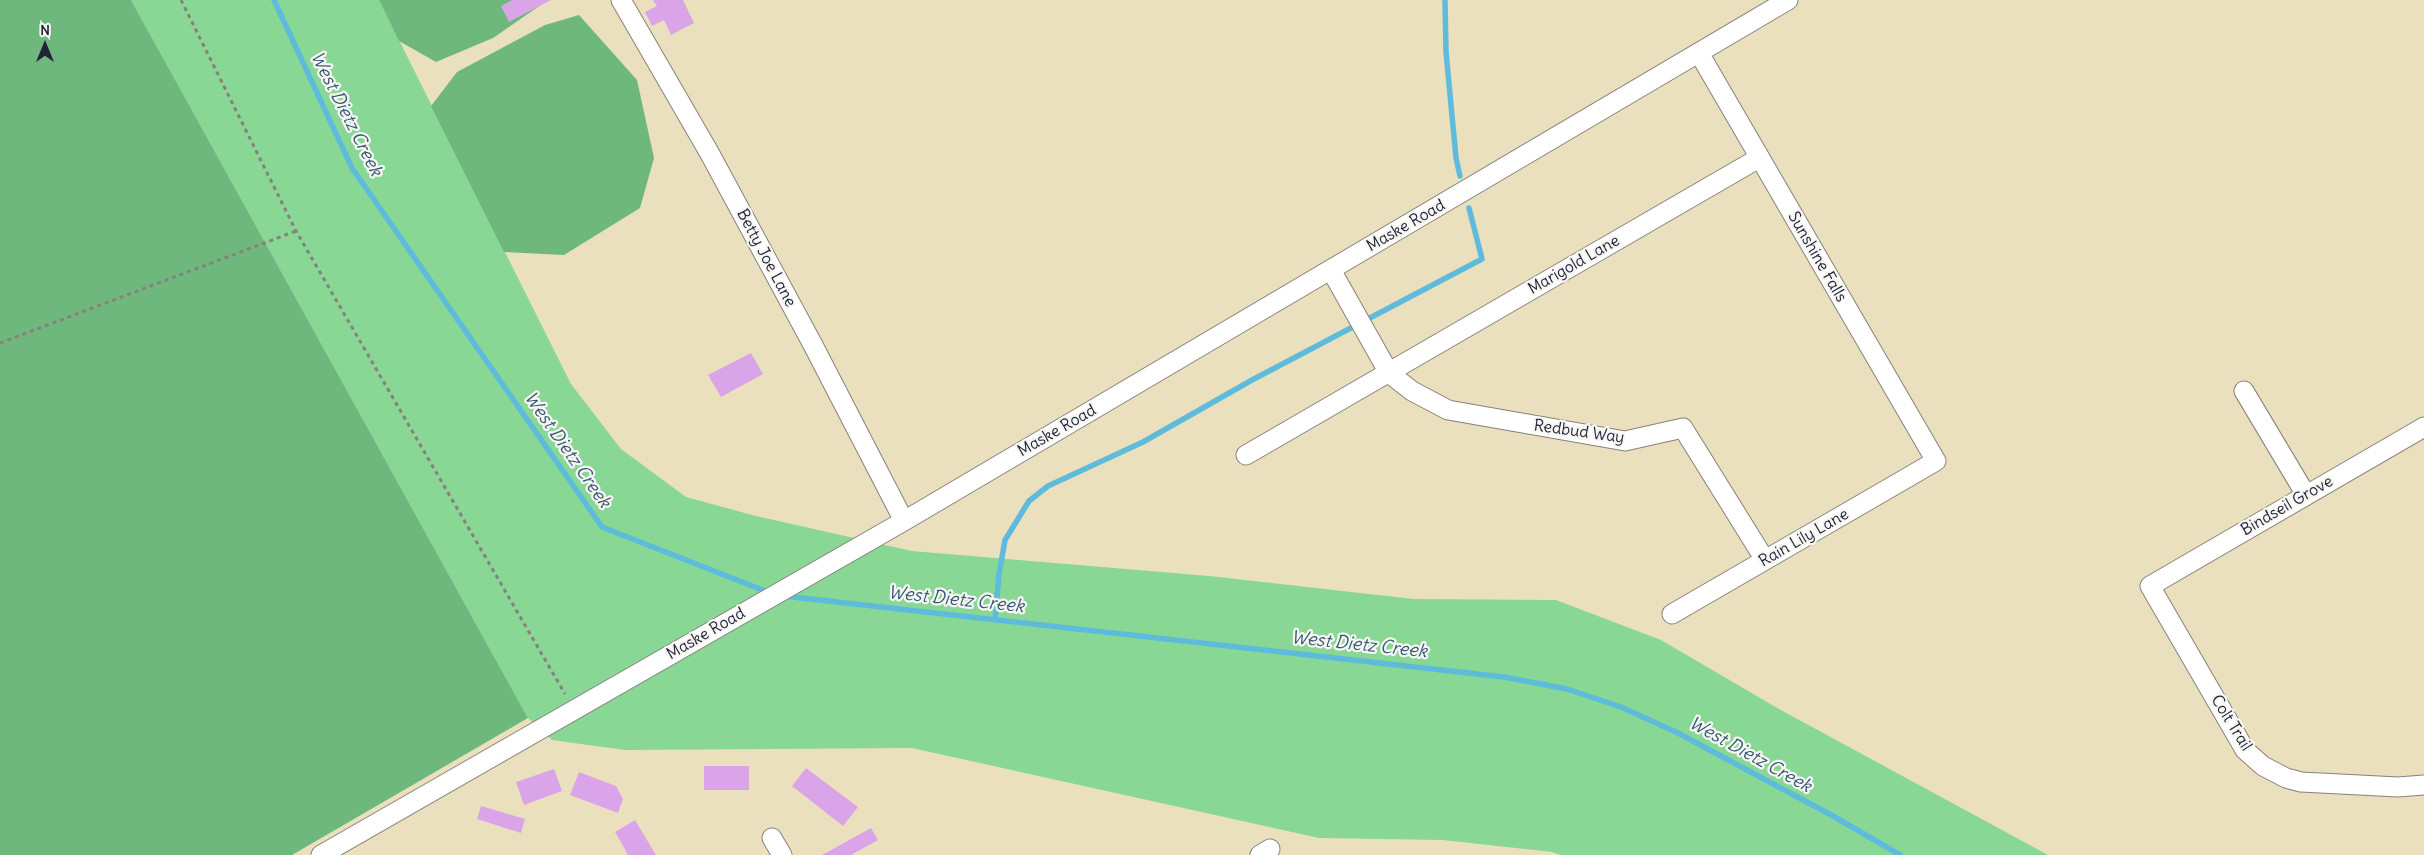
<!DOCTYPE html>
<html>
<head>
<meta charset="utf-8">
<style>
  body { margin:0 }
  #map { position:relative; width:2424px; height:855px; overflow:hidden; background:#ebe0be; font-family:Delius,sans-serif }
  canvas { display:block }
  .north { position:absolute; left:20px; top:20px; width:50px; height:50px; -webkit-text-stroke:4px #f6f6f2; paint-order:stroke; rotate:0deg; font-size:14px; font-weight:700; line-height:20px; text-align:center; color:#22223b }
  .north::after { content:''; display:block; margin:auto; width:18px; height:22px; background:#22223b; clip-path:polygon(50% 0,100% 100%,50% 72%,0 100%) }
</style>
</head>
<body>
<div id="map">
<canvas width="2424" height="855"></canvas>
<div class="north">N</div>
</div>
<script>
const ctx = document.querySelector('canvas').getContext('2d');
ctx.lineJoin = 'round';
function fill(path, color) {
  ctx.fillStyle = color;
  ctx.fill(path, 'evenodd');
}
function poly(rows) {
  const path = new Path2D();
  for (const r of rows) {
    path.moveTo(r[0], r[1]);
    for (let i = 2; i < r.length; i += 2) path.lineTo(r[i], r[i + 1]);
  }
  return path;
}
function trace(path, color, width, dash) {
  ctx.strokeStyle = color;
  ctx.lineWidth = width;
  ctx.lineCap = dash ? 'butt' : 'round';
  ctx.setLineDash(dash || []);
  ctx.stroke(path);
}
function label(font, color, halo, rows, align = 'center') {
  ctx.font = font + ' Delius,sans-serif';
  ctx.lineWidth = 4.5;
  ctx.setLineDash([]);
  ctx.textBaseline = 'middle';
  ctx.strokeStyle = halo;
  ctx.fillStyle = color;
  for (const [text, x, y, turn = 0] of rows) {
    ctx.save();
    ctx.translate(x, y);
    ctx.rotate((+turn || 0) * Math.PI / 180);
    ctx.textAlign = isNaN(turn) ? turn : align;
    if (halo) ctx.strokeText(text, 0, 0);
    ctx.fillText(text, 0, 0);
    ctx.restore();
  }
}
fill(poly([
  [131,0,379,0,571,384,621,449,686,497,756,516,912,551,1209,576,1414,599,1556,600,1661,640,1779,709,2048,855,1561,855,1552,852,1443,840,1319,838,912,748,625,750,552,740,528,718]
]), '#89d795');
fill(poly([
  [0,0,131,0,528,718,292,855,0,855],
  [379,0,548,0,493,38,436,62,399,41],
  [579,15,637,80,654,158,640,208,564,255,504,252,431,106,457,72,545,25]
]), '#6eb87e');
trace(poly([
  [274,0,352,168,602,527,770,593],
  [1445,0,1446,52,1456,158,1460,176],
  [784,596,1504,677,1567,689,1621,707,1678,733,1833,816,1900,855],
  [995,620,999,574,1005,540,1029,501,1048,486,1143,442,1252,380,1482,259,1469,208]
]), '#5ebbdc', 5.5);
fill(poly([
  [512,0,551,0,509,22,501,6],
  [653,0,683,0,694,23,671,35,664,20,652,26,645,12,657,6],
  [751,353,763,374,721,397,708,375],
  [704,766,749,766,749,790,704,790],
  [806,768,858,807,843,826,792,786],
  [554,769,562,791,524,805,516,782],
  [579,772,616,786,623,799,618,813,570,795],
  [481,806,525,819,521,833,477,819],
  [635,820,656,855,628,855,615,832],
  [871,828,878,840,851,855,822,855]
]), '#daa5e8');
const minor = poly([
  [621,0,710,154,813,345,904,521],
  [1331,270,1389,373,1412,391,1448,410,1625,441,1683,428,1765,560],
  [2244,391,2306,495],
  [2424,427,2150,586,2245,750,2263,766,2286,778,2301,782,2398,787,2424,785],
  [1246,455,1759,158],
  [1672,614,1936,461,1699,53],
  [772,838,782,855],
  [321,855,904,521,1788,0],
  [1260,855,1270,849]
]);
trace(minor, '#86817c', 21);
trace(poly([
  [181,0,296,231,565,694],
  [0,343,296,231]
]), '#86817c', 3, [4, 4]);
trace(minor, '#fff', 19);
label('16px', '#22223b', '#f6f6f2', [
  ["Maske Road",1406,226,-30],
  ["Sunshine Falls",1817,257,60],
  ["Betty Joe Lane",766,258,62],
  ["Marigold Lane",1574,265,-30],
  ["Maske Road",1057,431,-30],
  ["Redbud Way",1579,432,8],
  ["Bindseil Grove",2287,506,-30],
  ["Rain Lily Lane",1804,538,-30],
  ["Maske Road",706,634,-30],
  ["Colt Trail",2231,723,58]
]);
label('italic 18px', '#375873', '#f6f6f2', [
  ["West Dietz Creek",346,114,63],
  ["West Dietz Creek",567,450,55],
  ["West Dietz Creek",956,600,6],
  ["West Dietz Creek",1359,645,6],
  ["West Dietz Creek",1750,755,29]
]);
</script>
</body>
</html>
